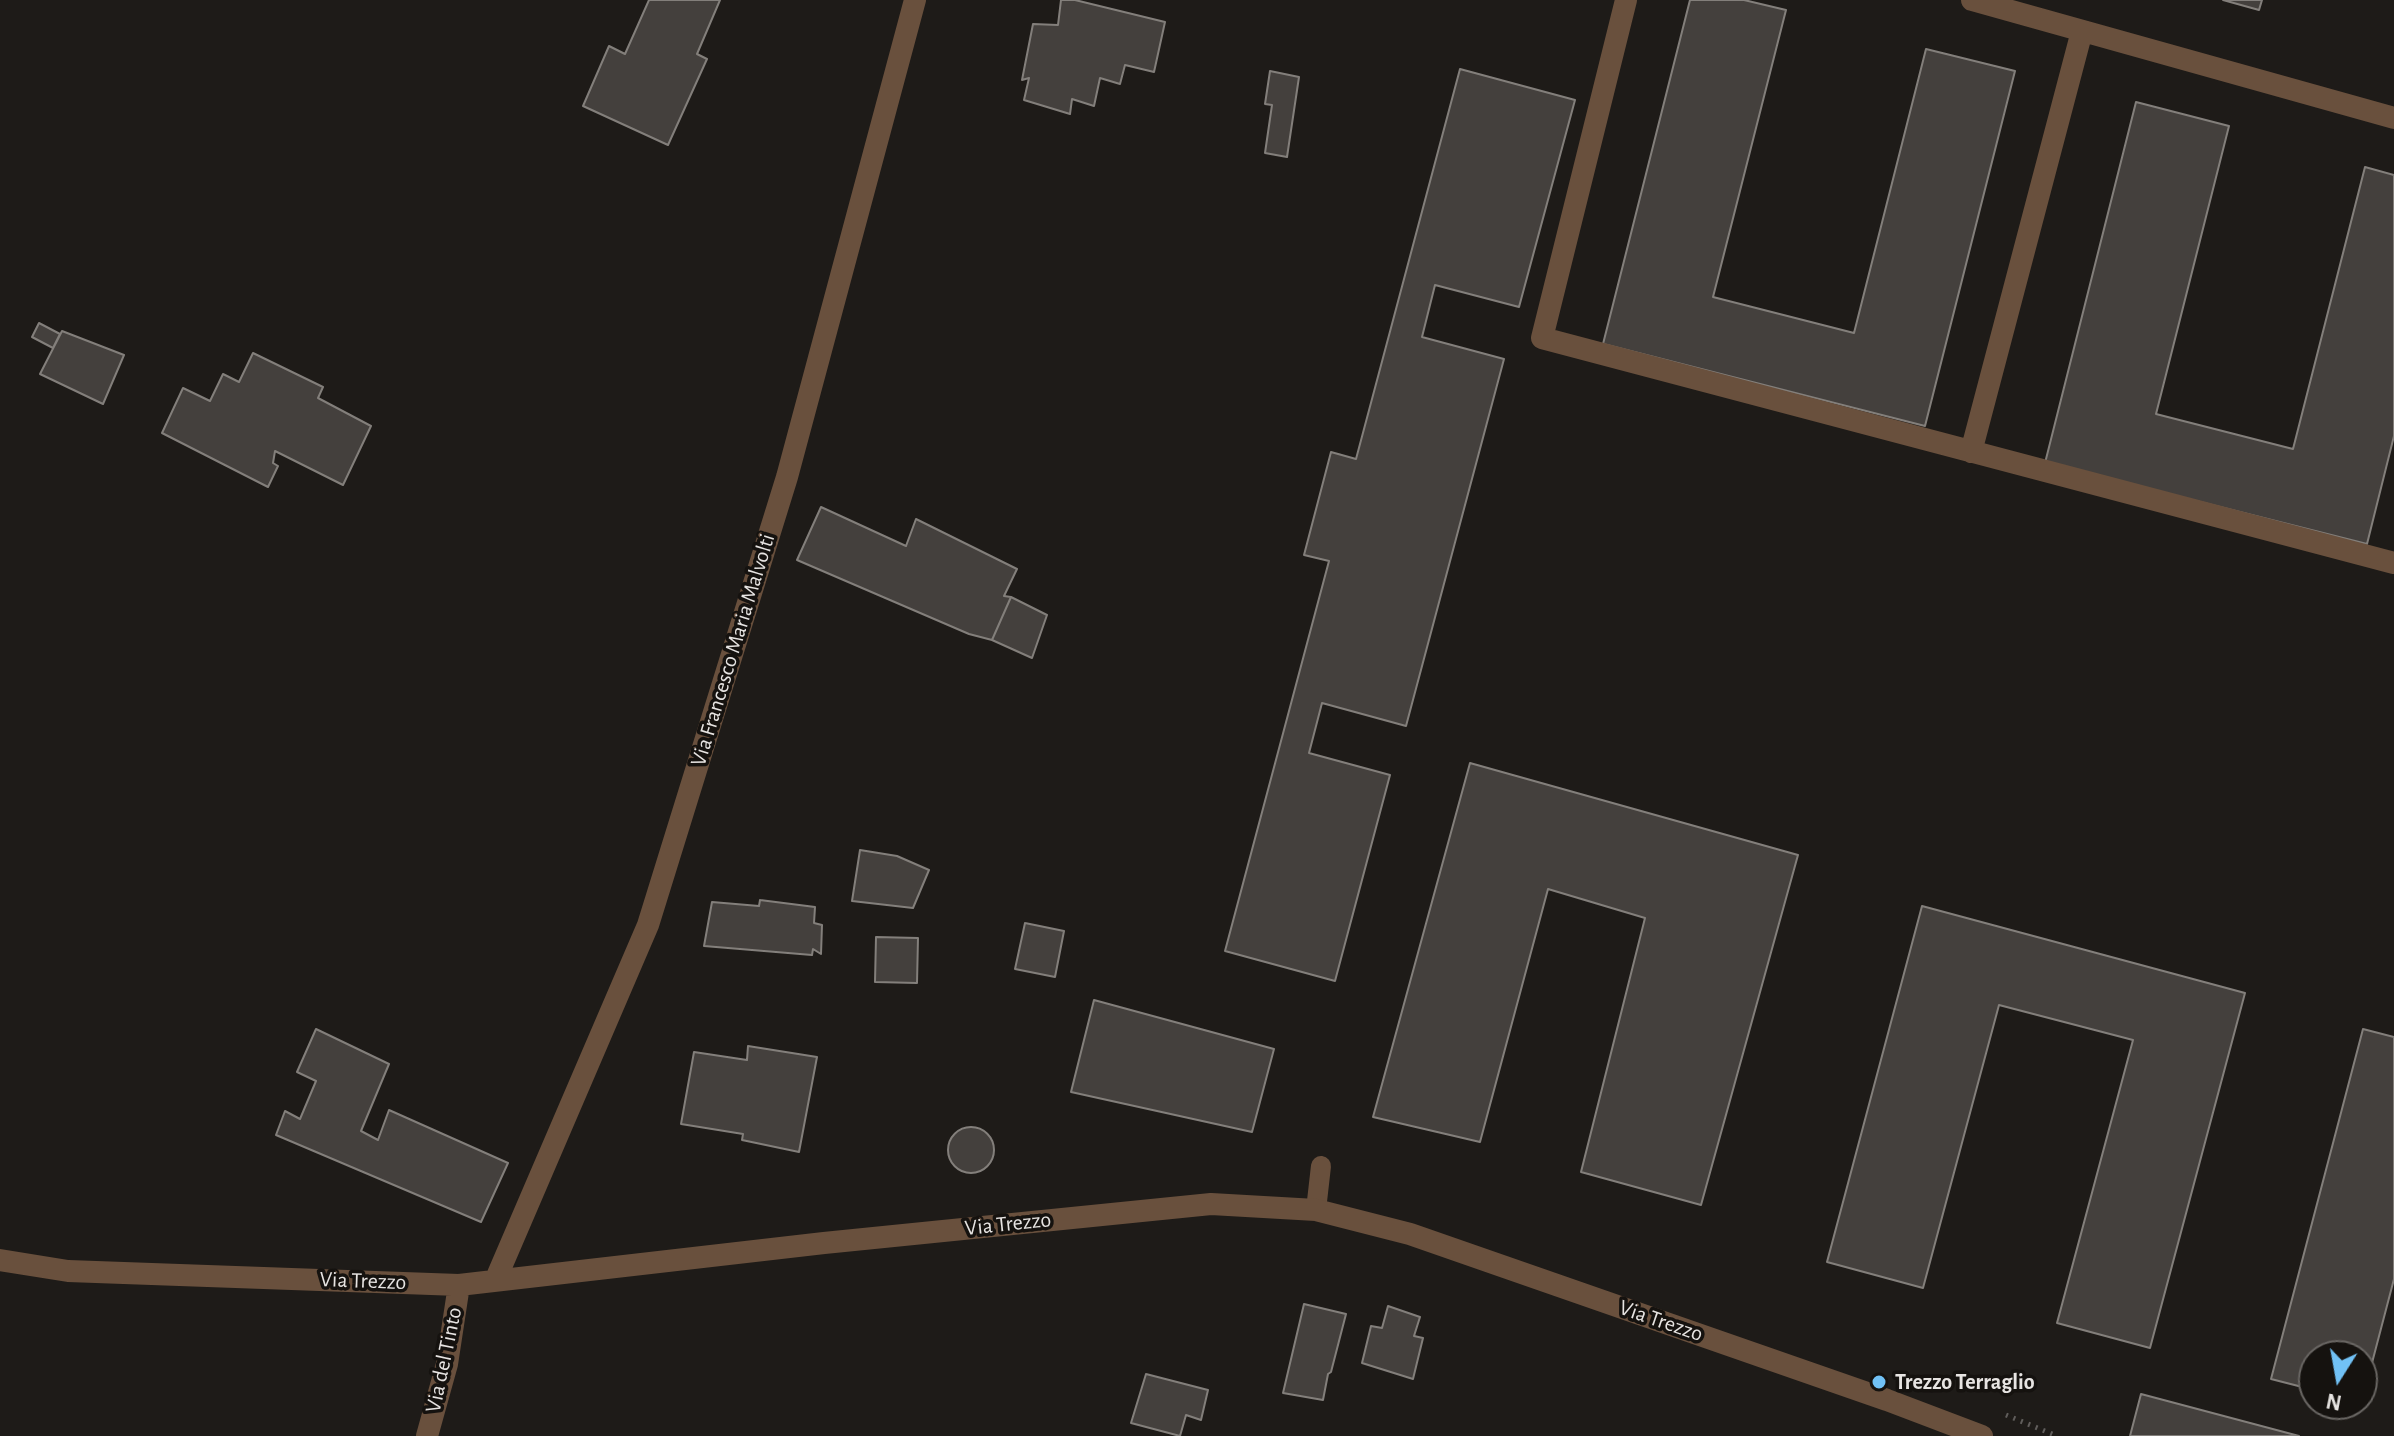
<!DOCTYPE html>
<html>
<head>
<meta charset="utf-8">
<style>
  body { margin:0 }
  #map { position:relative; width:2394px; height:1436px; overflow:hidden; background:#1e1b18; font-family:"Alegreya Sans",sans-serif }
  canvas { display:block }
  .north { position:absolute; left:2298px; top:1340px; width:80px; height:80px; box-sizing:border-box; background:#15120f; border:2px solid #696663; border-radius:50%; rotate:191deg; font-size:22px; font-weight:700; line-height:32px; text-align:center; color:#e7e4e2 }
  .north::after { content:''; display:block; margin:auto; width:28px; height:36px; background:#71c1f5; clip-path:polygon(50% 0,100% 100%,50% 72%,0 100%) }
</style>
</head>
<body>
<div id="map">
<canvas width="2394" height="1436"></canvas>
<div class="north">N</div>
</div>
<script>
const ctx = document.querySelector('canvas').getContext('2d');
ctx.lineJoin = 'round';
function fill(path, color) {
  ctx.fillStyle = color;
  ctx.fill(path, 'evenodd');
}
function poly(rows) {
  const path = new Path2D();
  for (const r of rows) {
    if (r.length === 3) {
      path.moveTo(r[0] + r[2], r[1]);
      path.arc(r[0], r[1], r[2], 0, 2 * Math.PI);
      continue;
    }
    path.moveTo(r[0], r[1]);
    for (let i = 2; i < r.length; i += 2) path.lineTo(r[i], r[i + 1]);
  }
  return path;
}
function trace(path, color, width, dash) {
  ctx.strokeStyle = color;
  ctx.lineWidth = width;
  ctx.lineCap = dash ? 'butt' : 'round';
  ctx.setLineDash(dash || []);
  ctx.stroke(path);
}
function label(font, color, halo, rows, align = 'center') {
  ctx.font = font + ' "Alegreya Sans",sans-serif';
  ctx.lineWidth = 7;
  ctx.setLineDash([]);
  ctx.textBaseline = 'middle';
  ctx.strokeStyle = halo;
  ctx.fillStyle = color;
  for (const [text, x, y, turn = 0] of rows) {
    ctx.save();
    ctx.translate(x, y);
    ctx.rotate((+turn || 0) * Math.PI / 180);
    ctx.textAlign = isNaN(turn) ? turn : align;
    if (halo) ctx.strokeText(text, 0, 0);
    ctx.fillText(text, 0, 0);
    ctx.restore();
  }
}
const building = poly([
  [649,0,720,0,697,54,707,59,668,145,583,106,609,46,625,54,649,0],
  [1061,0,1075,0,1165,22,1154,72,1125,65,1120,84,1100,78,1094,106,1072,99,1070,114,1024,100,1029,78,1022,80,1033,24,1058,25,1061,0],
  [1690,0,1744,0,1786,10,1713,297,1854,333,1926,49,2015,71,1925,426,1603,344,1690,0],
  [2223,0,2262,0,2259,10,2223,0],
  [1460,69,1575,100,1519,307,1435,285,1422,337,1504,359,1406,726,1322,703,1309,753,1390,775,1335,981,1225,951,1329,561,1304,555,1331,452,1356,459,1460,69],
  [1270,71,1299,77,1287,157,1265,153,1272,105,1265,104,1270,71],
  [2136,102,2229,126,2156,414,2293,449,2365,167,2394,175,2394,436,2367,544,2045,463,2136,102],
  [39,323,60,334,53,348,32,337,39,323],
  [62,331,124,355,103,404,40,374,62,331],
  [253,353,323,387,318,398,371,426,343,485,275,451,273,463,278,466,268,487,162,433,183,388,210,401,223,374,239,382,253,353],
  [821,507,906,546,916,519,1017,569,1004,596,1011,597,992,640,969,634,797,560,821,507],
  [1011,597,1047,615,1032,658,992,640,1011,597],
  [1470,763,1798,855,1701,1205,1581,1172,1645,918,1548,889,1480,1142,1373,1117,1470,763],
  [860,850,897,856,929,870,913,908,852,901,860,850],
  [760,900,815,907,814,923,822,925,821,954,813,949,812,955,704,946,712,902,759,906,760,900],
  [1922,906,2245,993,2150,1348,2057,1323,2133,1040,1999,1005,1923,1288,1827,1262,1922,906],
  [1025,923,1064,931,1055,977,1015,969,1025,923],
  [876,937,918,938,917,983,875,982,876,937],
  [1094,1000,1274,1049,1252,1132,1071,1092,1094,1000],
  [316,1029,389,1064,361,1131,378,1140,389,1110,508,1163,481,1222,276,1135,285,1111,300,1119,316,1081,297,1072,316,1029],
  [2363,1029,2394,1037,2394,1279,2362,1401,2362,1356,2314,1356,2314,1390,2271,1379,2363,1029],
  [748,1046,817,1057,799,1152,742,1140,743,1134,681,1124,694,1052,747,1060,748,1046],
  [971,1150,23],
  [1304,1304,1346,1314,1331,1372,1328,1374,1323,1400,1283,1393,1304,1304],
  [1388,1306,1420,1317,1414,1336,1423,1338,1413,1379,1362,1363,1371,1326,1382,1328,1388,1306],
  [1146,1374,1208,1390,1201,1420,1186,1415,1180,1436,1131,1423,1146,1374],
  [2141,1394,2299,1436,2130,1436,2141,1394]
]);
fill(building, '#44403d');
trace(building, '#837f7b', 2);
trace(poly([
  [2006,1415,2057,1436]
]), '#605d5b', 5, [2, 6]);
trace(poly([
  [1316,1210,1321,1166]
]), '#69503d', 20);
trace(poly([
  [1626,0,1542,338,2394,563],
  [1972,0,2394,118],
  [1971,452,2082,31],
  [0,1260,68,1271,459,1285,824,1243,1211,1204,1316,1210,1410,1234,1887,1400,1982,1436],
  [495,1281,648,925,787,477,915,0],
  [427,1436,447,1364,459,1285]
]), '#69503d', 22);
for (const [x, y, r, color] of [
  [1879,1382,8,"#71c1f5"]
]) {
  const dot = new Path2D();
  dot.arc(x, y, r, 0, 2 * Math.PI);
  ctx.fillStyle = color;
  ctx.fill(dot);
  trace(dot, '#15120f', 3);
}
label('22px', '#e7e4e2', '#15120f', [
  ["Via Francesco Maria Malvolti",733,650,-73],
  ["Via Trezzo",1008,1224,-6],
  ["Via Trezzo",363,1281,2],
  ["Via Trezzo",1661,1321,19],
  ["Via del Tinto",444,1360,-78]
]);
label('bold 22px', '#e7e4e2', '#15120f', [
  ["Trezzo Terraglio",1895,1382]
], 'left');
</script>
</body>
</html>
